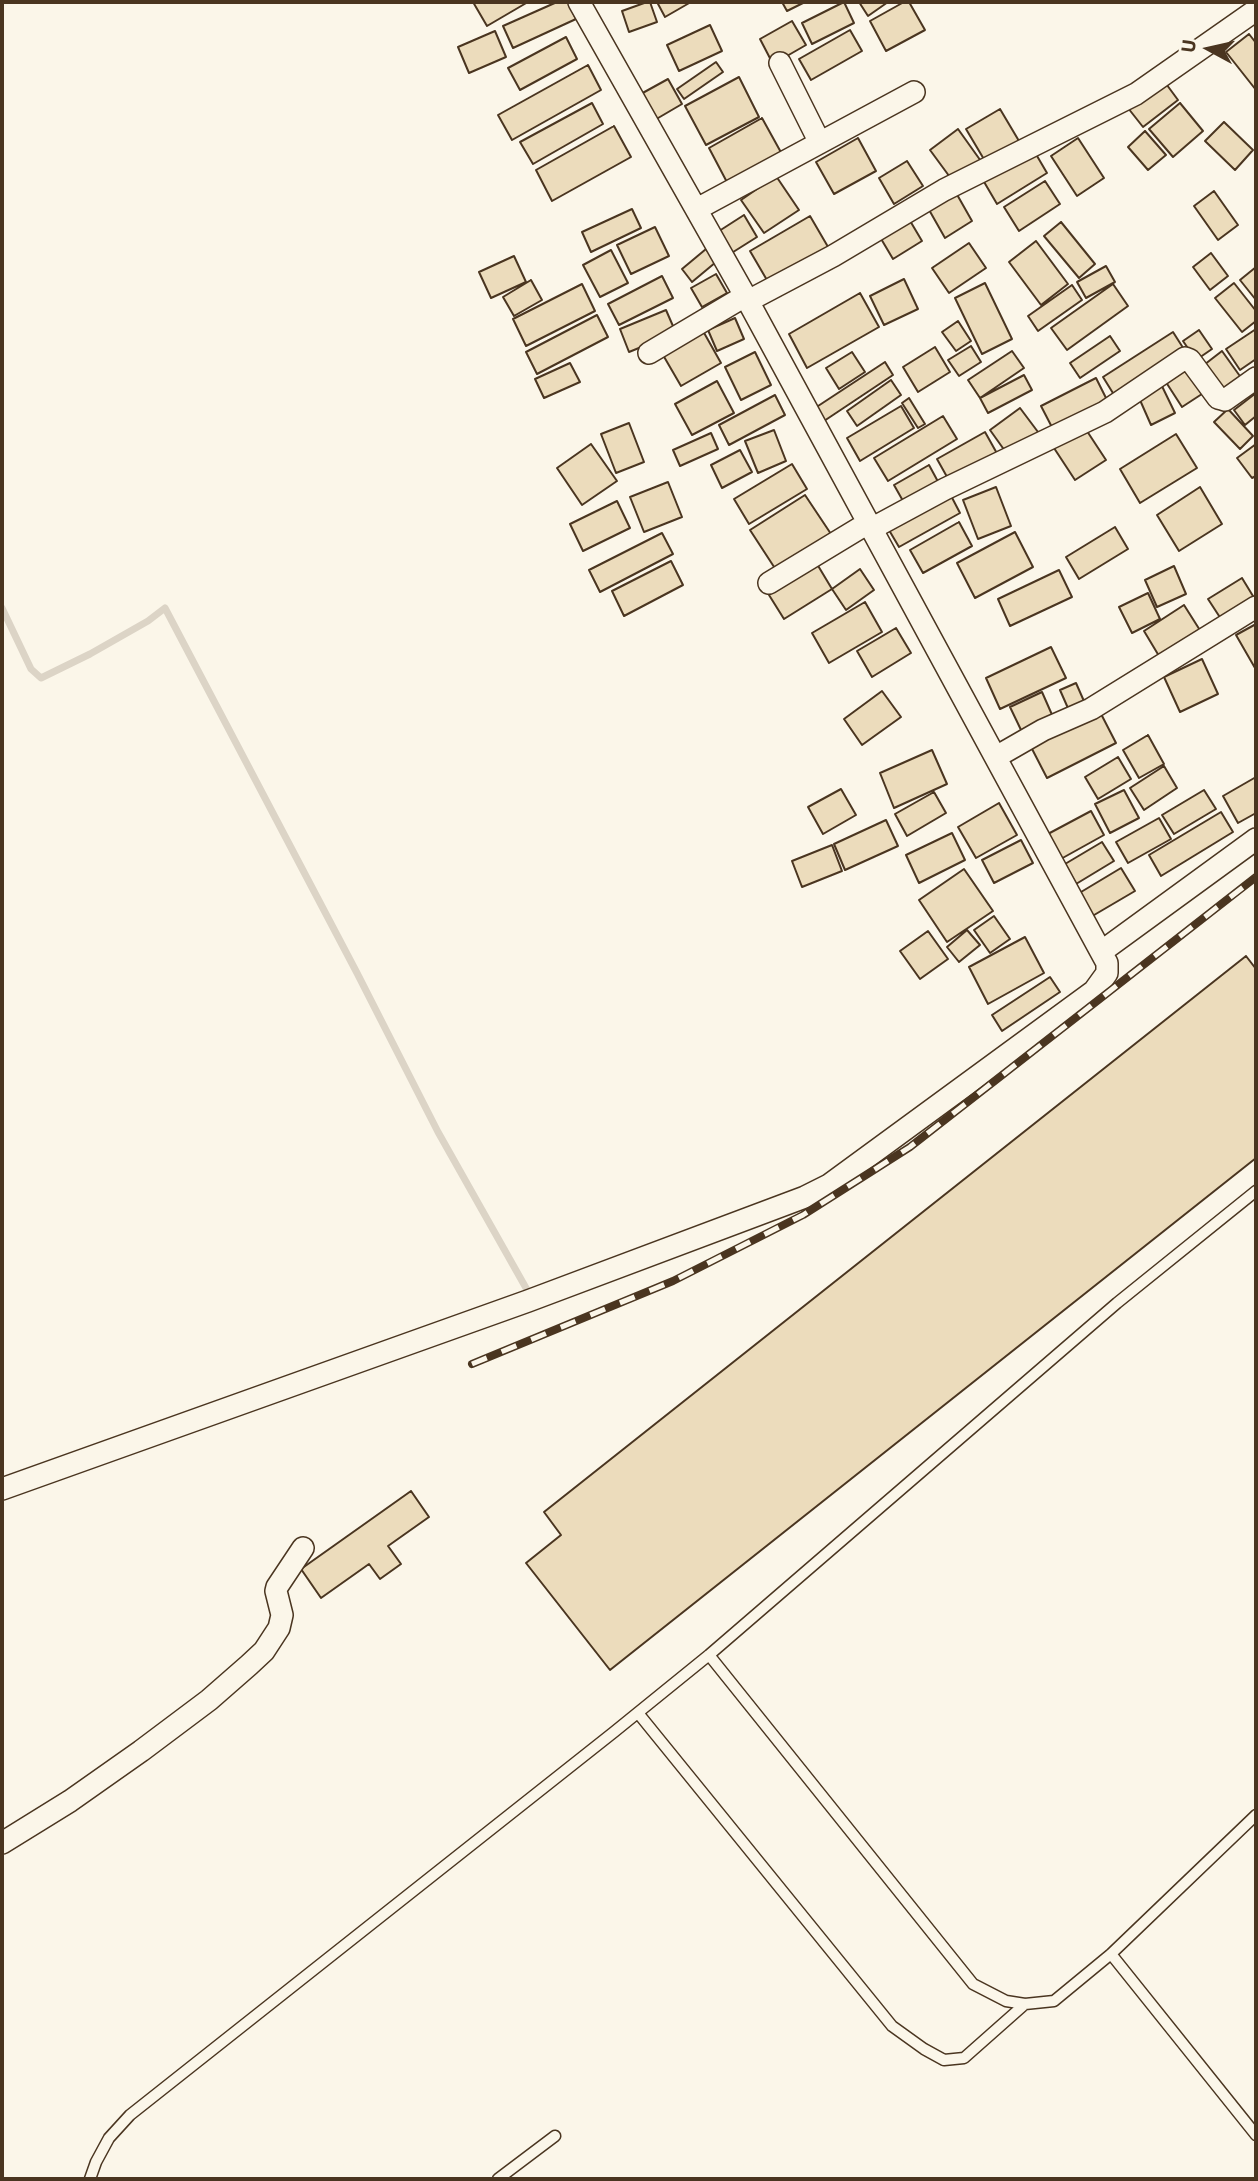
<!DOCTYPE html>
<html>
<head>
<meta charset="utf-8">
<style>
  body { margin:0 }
  #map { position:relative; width:1258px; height:2181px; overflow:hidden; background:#fbf6e9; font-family:"IBM Plex Sans",sans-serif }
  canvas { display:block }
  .frame { position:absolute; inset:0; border:4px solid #4a3520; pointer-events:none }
  .north { position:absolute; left:1174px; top:14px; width:70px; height:70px; -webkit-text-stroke:5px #fbf6e9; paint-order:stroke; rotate:278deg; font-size:19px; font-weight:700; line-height:28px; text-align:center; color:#4a3520 }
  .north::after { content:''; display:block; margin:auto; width:24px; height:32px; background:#4a3520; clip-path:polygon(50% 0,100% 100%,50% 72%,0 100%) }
</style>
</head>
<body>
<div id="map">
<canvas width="1258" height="2181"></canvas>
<div class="frame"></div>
<div class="north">U</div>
</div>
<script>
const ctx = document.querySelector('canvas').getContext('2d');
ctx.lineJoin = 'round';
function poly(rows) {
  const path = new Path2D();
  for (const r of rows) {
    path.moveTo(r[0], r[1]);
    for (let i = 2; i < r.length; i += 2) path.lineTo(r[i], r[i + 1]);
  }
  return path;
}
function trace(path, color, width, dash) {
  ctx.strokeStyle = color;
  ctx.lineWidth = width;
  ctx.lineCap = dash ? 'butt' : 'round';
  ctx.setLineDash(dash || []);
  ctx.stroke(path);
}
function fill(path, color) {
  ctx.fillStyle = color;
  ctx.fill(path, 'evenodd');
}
trace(poly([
  [2,608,31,669,41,678,90,654,148,621,165,608,357,973,438,1132,526,1288]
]), '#dcd4c6', 7);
const building = poly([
  [473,2,528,2,487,26,473,2],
  [557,2,568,2,576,19,513,48,503,26,557,2],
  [647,2,650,2,657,22,629,32,622,11,647,2],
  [657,2,691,2,665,17,657,2],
  [782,2,805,2,787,11,782,2],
  [844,2,854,23,812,44,802,23,844,2],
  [859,2,888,2,868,16,859,2],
  [904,2,909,2,925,30,886,51,870,21,904,2],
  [792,21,806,45,773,64,760,39,792,21],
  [710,25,722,51,679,71,667,45,710,25],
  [850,30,862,51,811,80,799,59,850,30],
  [495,31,506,57,469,73,458,47,495,31],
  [1249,34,1256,43,1256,90,1226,52,1249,34],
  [566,37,577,59,520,90,508,68,566,37],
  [716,62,723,72,684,99,677,89,716,62],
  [588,65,601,90,512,140,498,115,588,65],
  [739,77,759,117,706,145,685,106,739,77],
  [668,79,682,104,653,121,639,95,668,79],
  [1164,81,1178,100,1143,127,1128,108,1164,81],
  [592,103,603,124,533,164,520,142,592,103],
  [1180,103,1203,131,1173,157,1149,129,1180,103],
  [1000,109,1019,141,985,161,966,129,1000,109],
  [762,118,783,156,729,186,709,148,762,118],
  [1224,122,1253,150,1235,170,1205,141,1224,122],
  [614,126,631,157,552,201,536,170,614,126],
  [958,129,983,164,955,184,930,150,958,129],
  [1145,131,1166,155,1148,170,1128,147,1145,131],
  [858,138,876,171,834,194,816,162,858,138],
  [1078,138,1104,178,1077,196,1051,156,1078,138],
  [1030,144,1047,173,997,204,980,175,1030,144],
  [907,161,923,186,894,204,879,178,907,161],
  [776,176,799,210,764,233,741,200,776,176],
  [1045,181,1060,204,1019,231,1004,207,1045,181],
  [955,191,972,221,945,238,928,208,955,191],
  [1214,191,1238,225,1218,240,1194,206,1214,191],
  [632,209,641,228,591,252,582,232,632,209],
  [906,214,922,241,893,259,877,232,906,214],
  [744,215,757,237,730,254,716,233,744,215],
  [810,216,831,252,771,287,750,251,810,216],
  [1061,222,1095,264,1079,278,1044,236,1061,222],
  [655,227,669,256,631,274,617,245,655,227],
  [1036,241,1068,284,1041,305,1009,262,1036,241],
  [969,243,986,268,949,293,932,268,969,243],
  [706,249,716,262,692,282,682,269,706,249],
  [611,250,628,283,600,297,583,265,611,250],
  [1211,253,1228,276,1210,290,1193,267,1211,253],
  [514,256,526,282,491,298,479,272,514,256],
  [1106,266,1115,282,1086,298,1077,282,1106,266],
  [1256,267,1256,300,1240,280,1256,267],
  [716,274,727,293,702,307,691,288,716,274],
  [662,276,673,298,619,325,608,304,662,276],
  [904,279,918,309,884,325,870,296,904,279],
  [531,280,542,300,514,316,503,297,531,280],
  [985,283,1012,339,982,354,955,298,985,283],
  [1234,283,1256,311,1256,321,1242,332,1215,298,1234,283],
  [582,284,595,311,526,346,513,319,582,284],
  [1113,284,1128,306,1067,350,1051,328,1113,284],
  [1072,285,1082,300,1038,331,1028,316,1072,285],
  [860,293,879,327,807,368,789,334,860,293],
  [666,310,676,333,629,352,620,329,666,310],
  [597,315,608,337,537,374,526,352,597,315],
  [735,318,744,339,717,351,708,330,735,318],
  [958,321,971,341,956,351,942,332,958,321],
  [1256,329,1256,359,1240,370,1226,349,1256,329],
  [1199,330,1212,349,1196,360,1183,341,1199,330],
  [703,331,721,363,681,386,663,355,703,331],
  [1173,332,1187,354,1116,398,1103,377,1173,332],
  [1110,336,1120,351,1080,378,1070,363,1110,336],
  [971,346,981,362,959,376,948,360,971,346],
  [935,347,950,372,918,392,903,367,935,347],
  [1012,351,1024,368,980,398,968,380,1012,351],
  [1222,351,1242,379,1220,395,1200,368,1222,351],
  [755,352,771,385,741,400,725,367,755,352],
  [852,352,865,372,839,389,826,368,852,352],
  [1186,361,1205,392,1182,407,1162,376,1186,361],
  [885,362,893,375,824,421,815,408,885,362],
  [570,363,580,382,544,398,535,379,570,363],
  [1024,375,1032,390,988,413,980,398,1024,375],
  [1096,378,1110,406,1055,433,1041,406,1096,378],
  [891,380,901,395,857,426,847,411,891,380],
  [1159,380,1175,413,1151,425,1136,391,1159,380],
  [717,381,734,413,692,435,675,404,717,381],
  [1256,393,1256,416,1245,425,1234,410,1256,393],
  [775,395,785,415,729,445,719,425,775,395],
  [909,398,925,424,918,428,902,403,909,398],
  [901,406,914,428,860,461,847,438,901,406],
  [1020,408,1041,436,1010,458,990,430,1020,408],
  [1228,409,1253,436,1240,449,1214,422,1228,409],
  [943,416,957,439,888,481,874,458,943,416],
  [629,423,644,462,616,473,601,434,629,423],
  [1083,425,1106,460,1075,480,1052,445,1083,425],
  [774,430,786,461,758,473,745,441,774,430],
  [985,432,999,457,951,484,937,459,985,432],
  [711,433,718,449,680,466,673,450,711,433],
  [1176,434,1197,468,1140,503,1120,469,1176,434],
  [591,444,617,481,582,505,557,468,591,444],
  [1256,444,1256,476,1252,478,1237,458,1256,444],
  [740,450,752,472,722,488,711,465,740,450],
  [792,464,807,489,749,524,734,499,792,464],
  [929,465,942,489,907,508,894,485,929,465],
  [668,482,682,517,644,532,630,497,668,482],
  [996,487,1011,526,978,539,963,500,996,487],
  [1200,487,1222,524,1179,551,1157,515,1200,487],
  [948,490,960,513,899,547,886,525,948,490],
  [805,495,833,537,778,573,750,530,805,495],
  [617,501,630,528,583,551,570,524,617,501],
  [959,522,972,546,923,573,910,550,959,522],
  [1115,527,1128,549,1079,579,1066,557,1115,527],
  [1015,532,1033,567,975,598,957,563,1015,532],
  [662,533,673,554,600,592,589,570,662,533],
  [671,561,683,585,624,616,612,591,671,561],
  [817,564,832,589,784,619,769,595,817,564],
  [1174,566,1186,594,1157,607,1145,580,1174,566],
  [860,569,874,590,846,610,832,589,860,569],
  [1059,570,1072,597,1010,626,998,599,1059,570],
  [1242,578,1256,601,1223,622,1208,599,1242,578],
  [1148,593,1160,619,1132,633,1119,607,1148,593],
  [865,602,882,632,829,663,812,633,865,602],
  [1184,605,1203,635,1162,661,1144,631,1184,605],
  [1256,624,1256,667,1255,668,1236,635,1256,624],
  [896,628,911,653,872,677,857,651,896,628],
  [1051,647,1066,678,1000,709,986,678,1051,647],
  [1202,659,1218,694,1180,712,1164,677,1202,659],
  [1076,683,1087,708,1071,715,1060,690,1076,683],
  [882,691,901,717,862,745,844,719,882,691],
  [1042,692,1053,717,1022,732,1010,707,1042,692],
  [1099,710,1116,743,1047,778,1030,745,1099,710],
  [1148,735,1164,764,1139,778,1123,750,1148,735],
  [932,750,947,784,894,808,880,773,932,750],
  [1118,757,1131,779,1098,799,1085,777,1118,757],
  [1164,766,1177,788,1144,810,1130,788,1164,766],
  [1256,777,1256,813,1238,823,1223,796,1256,777],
  [841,789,856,815,823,834,808,807,841,789],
  [1124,790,1139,818,1110,833,1095,804,1124,790],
  [1204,790,1216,809,1174,834,1162,815,1204,790],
  [934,792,946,813,907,836,895,814,934,792],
  [999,803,1017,835,976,858,958,827,999,803],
  [1091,811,1104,835,1059,860,1046,835,1091,811],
  [1221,812,1233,832,1161,876,1149,855,1221,812],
  [1159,818,1171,839,1128,863,1116,842,1159,818],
  [886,820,898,846,845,870,834,844,886,820],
  [952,833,965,860,919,883,906,855,952,833],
  [1021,840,1033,863,994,883,982,860,1021,840],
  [1102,842,1114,861,1076,884,1065,864,1102,842],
  [832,845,842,871,802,887,792,861,832,845],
  [1121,868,1135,891,1089,918,1076,895,1121,868],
  [964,869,993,911,947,942,919,900,964,869],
  [994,916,1010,939,990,953,974,930,994,916],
  [967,930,980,945,959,962,947,947,967,930],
  [928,931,948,959,920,979,900,951,928,931],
  [1025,937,1044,973,988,1004,969,967,1025,937],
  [1246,956,1256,969,1256,1158,610,1670,526,1563,561,1535,544,1512,1246,956],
  [1050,977,1060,992,1002,1031,992,1015,1050,977],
  [411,1491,429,1517,388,1546,401,1564,380,1579,369,1564,321,1598,301,1569,411,1491]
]);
fill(building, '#ecdcbc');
trace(building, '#4a3520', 2);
const service = poly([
  [709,1655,973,1984,1006,2001,1025,2004,1054,2001,1111,1954,1256,1815],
  [638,1713,892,2026,924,2049,944,2060,964,2058,1025,2004],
  [1111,1954,1256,2135],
  [90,2179,96,2162,109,2138,130,2115,614,1732,709,1655,1117,1303,1256,1191],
  [498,2179,555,2136]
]);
const minor = poly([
  [780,63,819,141],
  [697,209,914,92],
  [748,301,833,256,944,190,1136,94,1256,10],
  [649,353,745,296],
  [871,529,945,489,1105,412,1185,358,1190,360,1218,398,1222,399,1225,400,1256,378],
  [769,583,868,523],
  [996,757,1043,730,1091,709,1256,607],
  [1101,952,1256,839],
  [2,1489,528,1301,805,1197,829,1185,1094,991,1107,973,1107,963,1101,952,748,301,579,2],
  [2,1843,70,1801,141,1751,209,1700,249,1665,264,1651,279,1628,282,1615,276,1591,277,1587,303,1548]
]);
trace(service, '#4a3520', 13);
trace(minor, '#4a3520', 24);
trace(service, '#fbf6e9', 10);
trace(minor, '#fbf6e9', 21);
const rail = poly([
  [472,1364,673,1281,803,1215,910,1147,1256,877]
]);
trace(rail, '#4a3520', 8);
trace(rail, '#fbf6e9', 5, [16]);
</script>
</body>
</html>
